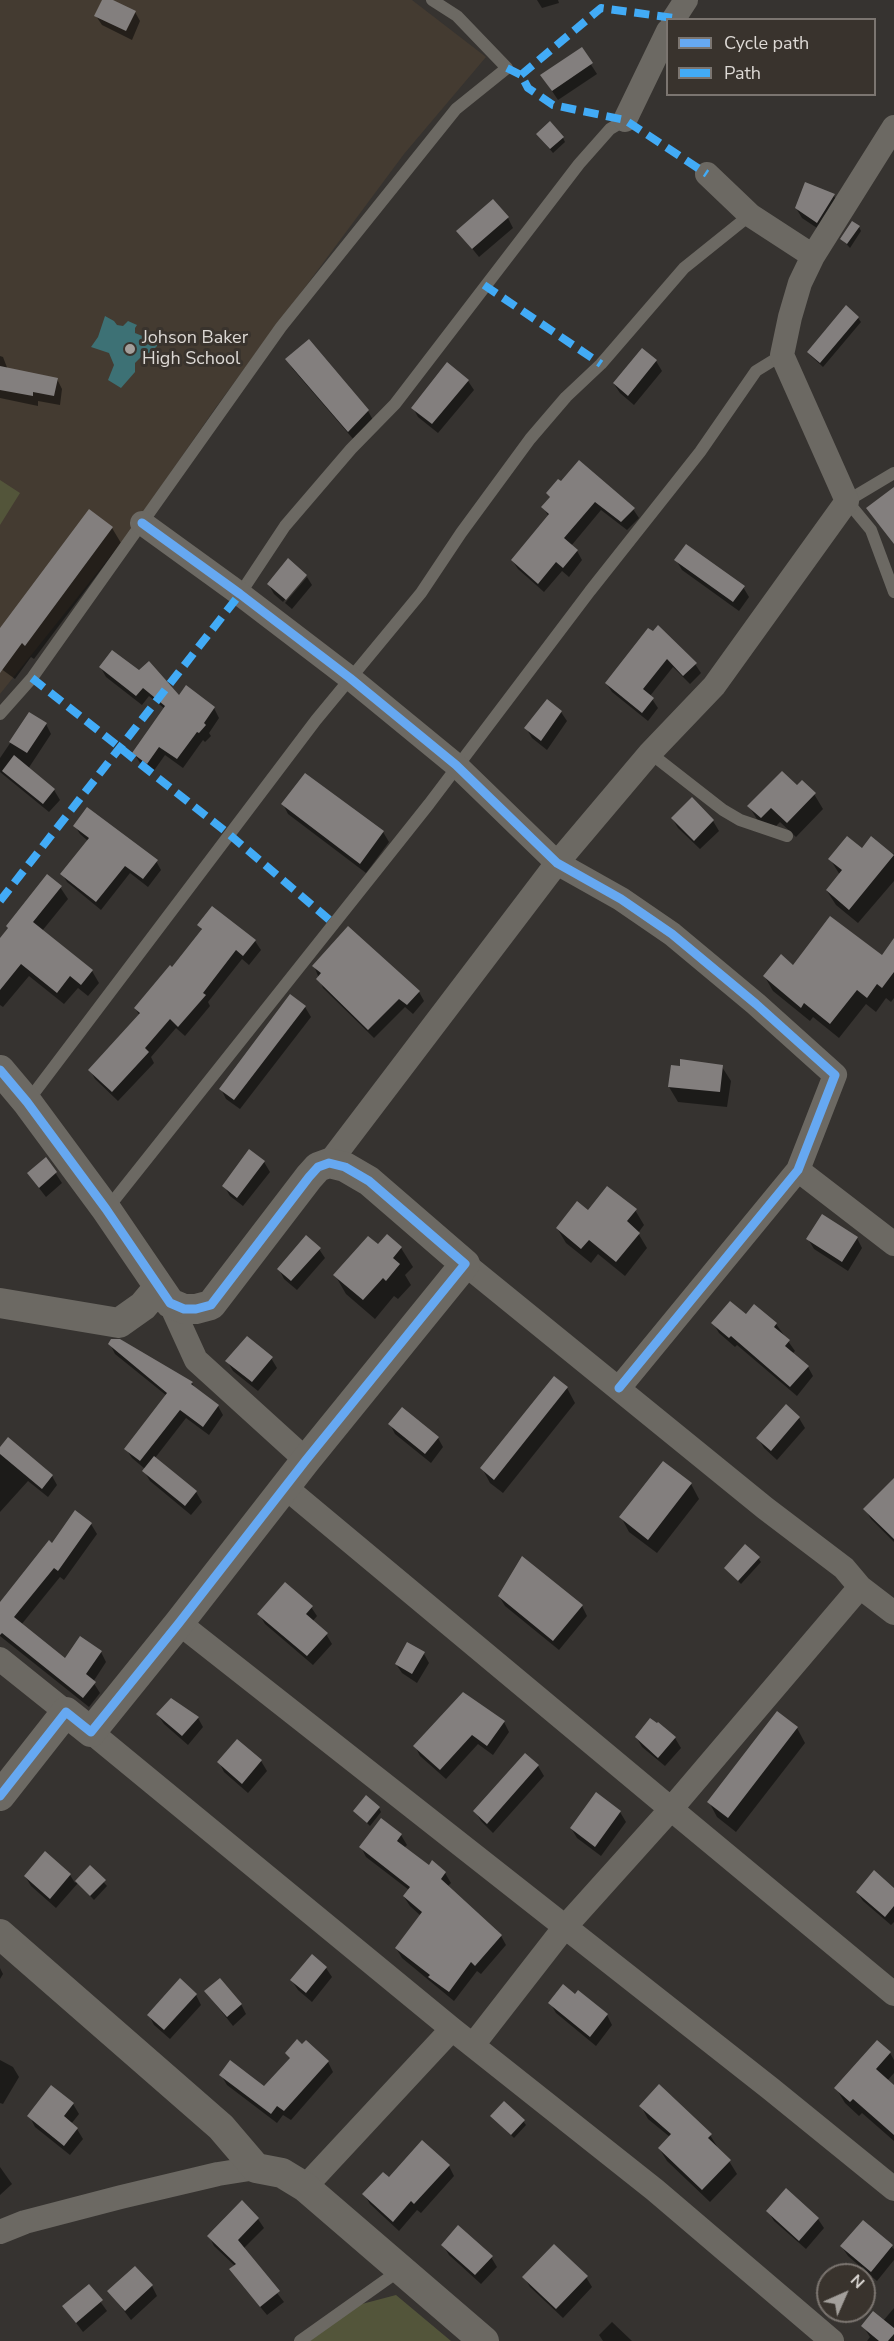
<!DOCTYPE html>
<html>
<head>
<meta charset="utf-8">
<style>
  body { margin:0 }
  #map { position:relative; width:894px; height:2341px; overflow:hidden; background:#363330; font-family:"Nunito Sans",sans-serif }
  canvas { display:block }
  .legend { position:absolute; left:666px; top:18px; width:210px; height:78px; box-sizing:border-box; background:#39332d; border:2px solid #7b7570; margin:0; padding:8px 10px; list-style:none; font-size:18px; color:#ddd9d5 }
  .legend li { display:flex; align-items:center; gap:12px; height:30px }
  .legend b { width:30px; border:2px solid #7b7570 }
  .north { position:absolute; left:816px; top:2263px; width:60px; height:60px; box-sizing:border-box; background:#39332d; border:2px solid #7b7570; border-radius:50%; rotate:45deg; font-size:16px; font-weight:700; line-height:24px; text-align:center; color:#ddd9d5 }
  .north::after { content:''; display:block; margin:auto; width:21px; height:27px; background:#a39f9b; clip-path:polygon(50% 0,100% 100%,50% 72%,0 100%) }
</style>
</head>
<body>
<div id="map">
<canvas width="894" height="2341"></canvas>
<ul class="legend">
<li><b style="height:8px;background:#66a8f1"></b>Cycle path</li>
<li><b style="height:8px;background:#42abf6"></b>Path</li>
</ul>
<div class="north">N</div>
</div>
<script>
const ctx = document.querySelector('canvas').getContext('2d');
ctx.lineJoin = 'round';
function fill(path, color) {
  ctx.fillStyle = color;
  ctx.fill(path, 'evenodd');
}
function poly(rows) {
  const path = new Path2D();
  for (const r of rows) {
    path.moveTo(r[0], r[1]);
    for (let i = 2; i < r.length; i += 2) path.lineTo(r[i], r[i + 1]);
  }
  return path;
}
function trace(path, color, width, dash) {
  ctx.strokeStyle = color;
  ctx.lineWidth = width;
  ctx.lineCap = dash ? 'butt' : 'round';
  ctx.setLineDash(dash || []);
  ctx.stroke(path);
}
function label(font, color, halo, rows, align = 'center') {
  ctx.font = font + ' "Nunito Sans",sans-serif';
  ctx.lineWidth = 6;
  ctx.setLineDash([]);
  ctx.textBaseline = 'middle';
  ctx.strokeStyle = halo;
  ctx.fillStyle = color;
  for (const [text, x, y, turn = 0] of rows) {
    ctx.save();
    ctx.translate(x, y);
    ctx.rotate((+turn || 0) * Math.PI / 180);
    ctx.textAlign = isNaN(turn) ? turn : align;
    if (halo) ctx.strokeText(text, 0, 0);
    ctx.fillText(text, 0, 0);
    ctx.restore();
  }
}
fill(poly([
  [0,0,412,0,486,57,404,154,216,407,126,537,0,694]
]), '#443b31');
fill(poly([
  [0,480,20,493,0,525],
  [396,2295,451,2341,309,2341,358,2305]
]), '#53553a');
fill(poly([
  [105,316,114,321,117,325,123,326,128,321,137,325,135,328,135,333,145,337,152,332,158,338,157,346,151,352,143,355,135,363,135,372,121,388,108,380,114,365,109,353,91,347,98,337]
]), '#3d7175');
fill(poly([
  [103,0,110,0,135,12,140,21,132,40,102,25,96,16],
  [537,0,558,0,559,3,542,8],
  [581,49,597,74,558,100,548,85],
  [563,138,565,142,553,153,541,139],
  [834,196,839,205,823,232,802,218,796,208],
  [508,218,513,228,479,257,458,231],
  [859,227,861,231,850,248,842,239],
  [858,318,861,322,823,367,811,356,808,352],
  [642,350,656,361,662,371,634,405,620,393,614,384],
  [0,356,3,357,8,370,57,379,62,389,60,405,38,401,38,406,0,398],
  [287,359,368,411,373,420,354,440,292,368],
  [468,381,474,390,438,433,418,417,413,408],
  [558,481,633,509,639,518,627,530,601,510,571,546,577,551,582,560,569,577,562,571,544,592,518,569,512,560,549,517,543,507,551,499,548,493],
  [89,511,112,528,121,543,34,659,31,657,15,679,0,668,0,640],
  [676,560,743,587,749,597,739,611,682,570],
  [289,561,307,576,304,576,283,602,274,594,269,585],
  [307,577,312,585,292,609,285,603],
  [648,630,695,664,701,673,690,684,673,667,650,696,658,708,648,721,612,692,606,683],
  [101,668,214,708,219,718,209,733,211,736,205,742,203,740,183,768,165,755,153,772,140,763,134,753,165,709,149,696,142,705,106,677],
  [561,712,567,721,547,750,532,738,526,728],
  [30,714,46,724,51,734,28,769,54,790,60,800,49,812,0,772,0,758],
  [797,787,814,794,823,809,796,837,780,822,770,832,758,821,749,806],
  [692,799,713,821,719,831,700,849,678,828,672,818],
  [283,804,383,832,389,842,366,873,288,814],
  [75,826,156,861,161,870,148,887,130,873,101,910,67,882,62,874,88,841,80,834],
  [894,853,894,881,858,923,836,905,827,891,840,875,830,859,892,855],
  [47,876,60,887,68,899,42,931,92,971,99,983,88,996,78,988,64,1004,29,976,3,1007,0,1005,0,939],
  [199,925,255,941,261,950,249,965,242,959,208,1002,210,1006,185,1036,176,1028,151,1057,154,1063,118,1101,95,1079,90,1070,140,1016,135,1008,173,969,202,931],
  [894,952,894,998,891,1002,886,998,876,1012,866,1004,839,1038,813,1017,810,1021,773,991,765,977,794,967,882,957],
  [314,966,419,992,424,1001,413,1014,405,1007,374,1038,323,988],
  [290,996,305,1007,311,1017,240,1109,226,1099,221,1089],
  [722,1067,731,1081,727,1107,678,1102,669,1087],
  [46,1159,62,1183,46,1197,28,1174],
  [264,1162,270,1172,243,1206,230,1196,224,1186],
  [635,1210,644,1225,638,1233,647,1248,625,1276,598,1254,591,1263,566,1243,557,1228,588,1212],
  [857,1238,862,1248,848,1271,814,1249,808,1239],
  [378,1247,401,1248,413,1267,405,1275,411,1285,398,1299,394,1296,375,1319,346,1294,335,1275],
  [319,1249,325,1258,297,1290,284,1279,279,1269],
  [754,1306,776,1324,795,1351,792,1354,808,1367,813,1376,797,1396,737,1345,735,1347,719,1333,713,1323,746,1316],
  [110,1344,192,1383,196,1390,218,1406,223,1415,209,1435,186,1418,155,1458,196,1492,202,1502,191,1515,150,1481,144,1471,145,1469,132,1458,126,1449,167,1396,115,1354],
  [271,1358,277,1368,258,1391,233,1371,227,1361],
  [567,1388,575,1403,503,1493,490,1483,482,1468],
  [799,1418,805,1428,777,1460,764,1448,758,1438],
  [390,1424,438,1438,443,1447,431,1463,395,1434],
  [0,1449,52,1476,57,1485,48,1497,28,1481,0,1512],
  [691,1484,699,1499,657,1553,629,1532,621,1517],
  [894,1495,894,1542,871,1519,865,1509],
  [76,1513,91,1524,97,1534,64,1580,60,1577,21,1625,66,1660,101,1652,106,1662,93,1682,100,1693,89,1707,0,1636,0,1605,52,1545],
  [758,1558,761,1562,741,1584,726,1568],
  [499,1596,582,1606,587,1616,559,1650,505,1606],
  [311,1607,317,1616,312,1622,326,1634,332,1644,313,1665,265,1624,259,1614],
  [424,1654,429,1663,417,1683,402,1673,396,1664],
  [158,1715,198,1718,203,1727,188,1745,164,1724],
  [504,1722,509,1732,493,1755,478,1744,446,1779,420,1756,415,1746],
  [797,1728,805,1743,736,1832,717,1817,709,1802],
  [636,1737,675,1738,681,1748,665,1766,642,1747],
  [237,1741,261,1761,267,1771,248,1793,224,1772,219,1762],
  [526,1755,538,1766,544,1776,493,1833,481,1821,475,1811],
  [596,1794,620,1812,626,1822,601,1856,577,1838,571,1828],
  [379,1808,381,1812,370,1826,355,1811],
  [382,1820,401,1835,407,1845,404,1848,429,1867,433,1862,445,1873,451,1883,447,1887,501,1936,506,1945,481,1974,477,1971,454,2001,402,1958,396,1948,421,1916,410,1906,404,1897,409,1890,366,1857,361,1847],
  [45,1853,70,1875,75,1883,90,1867,107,1886,94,1900,78,1883,56,1908,31,1886,25,1876],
  [894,1890,894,1922,891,1925,863,1901,857,1892],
  [0,1968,3,1974,0,1979],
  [326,1968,332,1977,312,2002,298,1990,292,1981],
  [206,1992,241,2004,246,2014,233,2026],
  [196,1995,201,2005,170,2039,154,2025,149,2015],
  [550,2003,607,2015,612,2025,596,2046,556,2013],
  [877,2042,890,2053,894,2060,894,2073,887,2081,894,2087,894,2141,862,2113,859,2116,845,2103,836,2088],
  [287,2053,328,2062,333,2072,291,2120,283,2115,277,2123,227,2085,221,2075,265,2089,291,2059],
  [0,2060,13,2067,19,2077,3,2104,0,2103],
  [51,2087,73,2104,79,2114,71,2124,77,2129,83,2139,70,2155,35,2127,30,2117],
  [641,2106,710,2135,718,2148,729,2161,737,2174,710,2202,667,2161,659,2148,670,2137,648,2119],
  [492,2116,523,2121,526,2125,514,2138],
  [449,2166,454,2176,421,2213,417,2210,399,2231,370,2204,364,2194,389,2179],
  [0,2167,12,2184,0,2195],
  [768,2211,818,2219,824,2228,806,2249,774,2221],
  [258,2219,264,2228,243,2249,284,2302,267,2315,237,2279,231,2269,235,2266,214,2246,209,2236],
  [863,2222,894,2249,894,2260,877,2281,848,2256,842,2247],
  [443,2245,491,2257,497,2267,481,2284,449,2255],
  [135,2268,152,2286,157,2296,131,2320,109,2291],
  [524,2277,586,2277,592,2287,563,2318,530,2287],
  [89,2286,107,2311,83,2332,64,2307],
  [894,2308,894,2341,867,2341,870,2337,863,2326,883,2321],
  [612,2322,632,2341,603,2341,599,2335]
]), '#0007');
fill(poly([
  [102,0,113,0,136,11,126,31,94,16],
  [582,47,593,63,552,91,540,75],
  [550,121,564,137,550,149,536,134],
  [805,182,835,194,817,223,795,208],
  [493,199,509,217,472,249,456,231],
  [852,221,860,226,847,244,840,239],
  [846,305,859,317,820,363,807,352],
  [309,339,369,410,348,432,285,359],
  [642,348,657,360,628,396,613,383],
  [447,362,469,380,432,424,411,408],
  [0,366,58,378,54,396,33,392,33,396,0,390],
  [579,460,635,508,621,522,595,502,564,538,578,550,563,568,556,562,538,584,511,560,549,514,541,507,550,497,546,493,558,479,561,481],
  [894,487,894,544,866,508],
  [89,509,113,527,25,646,22,643,0,673,0,628],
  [686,544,745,586,733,602,674,560],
  [288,558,307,575,286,600,267,584],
  [658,625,697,663,683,676,667,659,643,689,654,698,642,713,605,683,648,628,653,631],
  [112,650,139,670,149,661,179,695,186,685,215,707,204,723,206,725,199,733,197,732,177,759,159,747,147,764,132,753,165,706,143,688,136,696,99,667],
  [547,699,562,711,541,741,524,728],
  [29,712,47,723,27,753,9,742],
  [14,755,55,789,43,804,2,771],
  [782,771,797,785,802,780,816,793,787,823,771,808,761,818,747,806],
  [305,773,384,831,360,864,281,804],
  [692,797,714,820,694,841,671,818],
  [87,807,158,860,143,879,125,866,96,902,60,874,89,838,73,826],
  [847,836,862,848,871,836,894,855,849,910,826,890,842,870,828,859],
  [47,874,62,886,33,922,93,970,81,985,70,976,57,993,21,964,0,990,0,938,8,928,6,926],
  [212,906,256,940,243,956,236,950,203,993,206,995,178,1027,170,1019,145,1048,149,1052,112,1092,88,1070,140,1013,134,1008,170,965,172,967,202,929,197,925],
  [830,916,882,955,894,938,894,972,882,988,877,984,867,998,857,990,830,1024,804,1003,801,1008,763,976,781,954,793,965],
  [348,926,420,991,407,1005,399,999,368,1030,316,979,321,973,312,966],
  [290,994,306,1006,234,1100,219,1089],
  [680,1059,723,1065,720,1092,668,1087,671,1065,680,1066],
  [249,1149,265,1161,237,1198,222,1186],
  [46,1157,57,1172,39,1188,27,1173],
  [607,1186,637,1209,627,1221,640,1233,616,1262,589,1240,581,1249,556,1228,577,1201,588,1210],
  [822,1214,858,1237,842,1262,806,1239],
  [387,1234,402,1247,393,1258,400,1264,386,1281,383,1278,363,1300,333,1275,368,1236,378,1244],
  [306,1235,321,1248,291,1281,277,1269],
  [730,1301,746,1314,754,1304,777,1323,774,1327,790,1340,785,1346,809,1366,790,1387,731,1336,729,1338,711,1323],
  [247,1336,273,1357,252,1382,225,1361],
  [111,1339,120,1339,193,1382,191,1384,219,1405,203,1427,180,1410,140,1461,124,1449,167,1393,108,1344],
  [554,1376,568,1387,494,1480,480,1468],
  [786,1404,800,1417,771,1451,756,1438],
  [402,1407,439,1437,425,1454,388,1424],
  [8,1437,53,1475,42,1489,0,1454,0,1447],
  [154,1456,197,1491,185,1506,142,1471],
  [663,1461,692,1483,648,1540,619,1517],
  [894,1478,894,1539,863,1509],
  [75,1510,92,1523,58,1571,54,1568,14,1617,65,1658,80,1636,102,1651,86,1674,96,1682,83,1698,2,1633,0,1635,0,1602,49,1540,52,1543],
  [745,1544,760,1557,738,1581,724,1568],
  [522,1556,583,1605,553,1641,498,1596],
  [285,1582,313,1606,306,1614,328,1633,307,1656,257,1614],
  [407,1642,425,1652,412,1674,395,1664],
  [463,1692,505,1721,487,1746,472,1735,440,1770,413,1746],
  [171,1698,199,1717,182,1736,156,1714],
  [777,1711,798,1727,728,1818,707,1802],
  [650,1718,657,1723,658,1722,676,1737,658,1758,635,1737],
  [237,1739,262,1760,242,1784,217,1762],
  [525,1753,539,1765,487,1824,473,1811],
  [596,1792,621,1811,595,1847,570,1828],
  [366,1795,380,1807,367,1823,353,1811],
  [381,1818,402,1834,397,1841,429,1865,432,1860,446,1872,441,1879,502,1935,475,1966,471,1962,449,1992,428,1977,430,1975,395,1948,422,1912,403,1896,410,1887,359,1847],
  [45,1851,71,1874,50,1899,24,1876],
  [90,1865,106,1880,90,1896,75,1881],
  [874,1870,894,1888,894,1906,885,1917,856,1892],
  [312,1954,327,1967,306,1993,290,1980],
  [180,1978,197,1994,164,2030,147,2015],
  [220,1978,242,2004,227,2017,204,1991],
  [563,1984,575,1994,578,1990,608,2014,590,2037,548,2003],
  [297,2039,302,2044,306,2040,329,2061,284,2111,277,2106,271,2114,219,2075,230,2060,264,2086,290,2058,285,2053],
  [877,2040,891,2052,876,2069,894,2085,894,2135,853,2099,850,2102,834,2088],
  [659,2084,712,2134,708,2138,731,2160,702,2190,658,2148,671,2134,639,2106],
  [51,2085,74,2103,64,2116,78,2128,64,2146,27,2116],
  [504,2101,525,2120,511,2135,490,2116],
  [422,2140,450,2165,414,2204,411,2201,393,2222,362,2194,383,2172,389,2177],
  [786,2188,819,2218,799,2241,766,2211],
  [242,2200,259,2218,238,2240,280,2291,260,2307,229,2269,236,2264,207,2236],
  [863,2220,893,2245,871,2272,840,2246],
  [458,2225,493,2256,475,2275,441,2245],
  [554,2244,588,2276,556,2309,522,2277],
  [135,2266,153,2285,125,2311,107,2291],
  [89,2284,103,2300,76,2323,62,2306],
  [873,2311,894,2328,894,2334,888,2341,879,2341,861,2326]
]), '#837f7e');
trace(poly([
  [894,473,847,501,871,530,894,592],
  [240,594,285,526,351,449,395,404,579,164,610,129,625,120],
  [0,714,32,678,281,327,456,109,507,68,457,16,432,0],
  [650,753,723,810,740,820,787,836],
  [28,1101,316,720,421,593,461,533,530,439,566,397,601,364,684,268,750,215],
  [107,1209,429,804,590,591,700,452,756,371,782,355],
  [300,2341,400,2270]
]), '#6c6963', 12);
trace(poly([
  [673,20,686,0],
  [625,120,668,31],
  [707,174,750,215,813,256],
  [142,523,240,594,350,678,456,765,557,863,621,899,672,934,756,1004,835,1075,798,1170,619,1388],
  [329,1163,557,863,650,753,714,686,847,501,782,355,790,317,800,283,813,256,894,127],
  [798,1170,894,1244],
  [465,1264,765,1508,844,1568,860,1587,894,1613],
  [170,1303,196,1360,306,1460],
  [285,1487,671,1809,564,1928,473,2045],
  [860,1587,671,1809,894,1994],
  [179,1623,771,2089,894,2189],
  [0,1659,66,1712],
  [91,1732,452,2029,655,2190,832,2341],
  [305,2187,452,2029],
  [0,2232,25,2222,121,2197,218,2174,256,2168]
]), '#6c6963', 24);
trace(poly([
  [0,1070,27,1102,106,1209,170,1303,184,1309,196,1309,211,1305,309,1177,318,1167,329,1163,345,1167,369,1181,465,1264,306,1460,179,1623,91,1732,66,1712,0,1796],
  [0,1303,119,1323,143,1306,159,1287],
  [0,1934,221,2127,256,2168,282,2173,305,2187,484,2341]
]), '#6c6963', 30);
trace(poly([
  [507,68,521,75,528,88,553,105,625,120,707,174],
  [521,75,601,8,674,18],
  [484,285,601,364],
  [32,678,230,835,333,923],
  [0,901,240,594]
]), '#42abf6', 8, [15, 8]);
trace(poly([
  [142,523,240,594,350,678,456,765,557,863,621,899,672,934,756,1004,835,1075,798,1170,619,1388],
  [0,1070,27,1102,106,1209,170,1303,184,1309,196,1309,211,1305,309,1177,318,1167,329,1163,345,1167,369,1181,465,1264,306,1460,179,1623,91,1732,66,1712,0,1796]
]), '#66a8f1', 9);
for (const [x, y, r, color] of [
  [130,349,6,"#a39f9b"]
]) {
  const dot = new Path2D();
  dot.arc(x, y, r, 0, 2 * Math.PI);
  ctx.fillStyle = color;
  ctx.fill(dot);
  trace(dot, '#39332d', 2);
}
label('18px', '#ddd9d5', '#39332d', [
  ["Johson Baker",142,339],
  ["High School",142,360]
], 'left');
</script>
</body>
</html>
